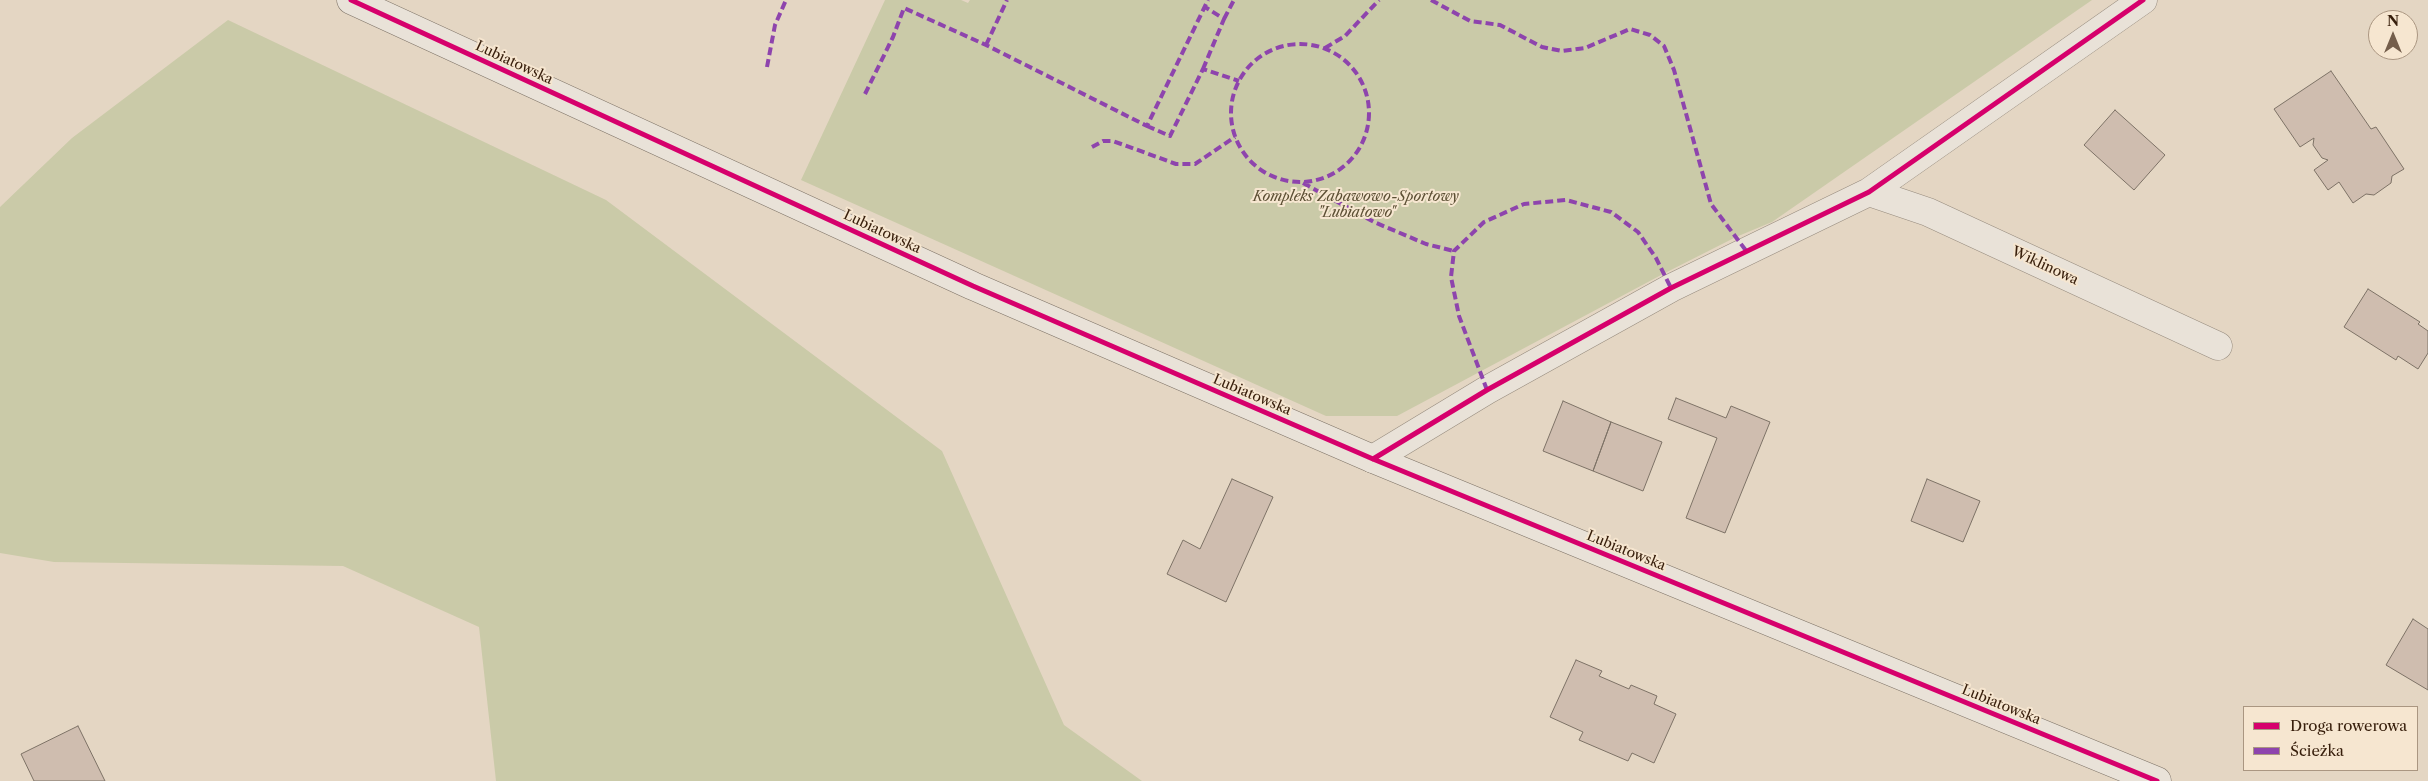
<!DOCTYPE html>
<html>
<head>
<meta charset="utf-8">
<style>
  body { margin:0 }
  #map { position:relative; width:2428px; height:781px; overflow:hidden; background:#e4d6c3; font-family:"Libre Caslon Text",serif }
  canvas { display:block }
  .legend { position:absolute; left:2243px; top:706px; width:175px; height:65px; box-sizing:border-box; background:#f6e6d0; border:1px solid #aa9681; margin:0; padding:6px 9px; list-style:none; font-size:15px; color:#371e0b }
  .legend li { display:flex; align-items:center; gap:10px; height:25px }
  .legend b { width:25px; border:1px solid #aa9681 }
  .north { position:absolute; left:2368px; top:10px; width:50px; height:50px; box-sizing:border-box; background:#f6e6d0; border:1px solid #aa9681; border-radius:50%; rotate:0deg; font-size:14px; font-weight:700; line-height:20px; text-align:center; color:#371e0b }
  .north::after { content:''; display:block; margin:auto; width:18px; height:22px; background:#745e4b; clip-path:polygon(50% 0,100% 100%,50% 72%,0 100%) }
</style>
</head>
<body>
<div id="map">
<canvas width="2428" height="781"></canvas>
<ul class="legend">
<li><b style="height:6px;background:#d6006c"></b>Droga rowerowa</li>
<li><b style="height:6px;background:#8e44ad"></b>Ścieżka</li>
</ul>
<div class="north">N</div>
</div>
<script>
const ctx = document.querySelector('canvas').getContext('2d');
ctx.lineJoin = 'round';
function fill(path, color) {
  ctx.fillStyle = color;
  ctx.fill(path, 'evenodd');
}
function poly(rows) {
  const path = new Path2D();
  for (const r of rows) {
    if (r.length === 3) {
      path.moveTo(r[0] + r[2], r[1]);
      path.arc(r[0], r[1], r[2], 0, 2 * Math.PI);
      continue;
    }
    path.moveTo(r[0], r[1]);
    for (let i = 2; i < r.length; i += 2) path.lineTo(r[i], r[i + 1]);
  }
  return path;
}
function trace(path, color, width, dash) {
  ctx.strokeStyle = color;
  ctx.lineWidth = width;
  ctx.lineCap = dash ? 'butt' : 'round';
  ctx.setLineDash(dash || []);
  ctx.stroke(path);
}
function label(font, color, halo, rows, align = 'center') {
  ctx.font = font + ' "Libre Caslon Text",serif';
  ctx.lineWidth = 4;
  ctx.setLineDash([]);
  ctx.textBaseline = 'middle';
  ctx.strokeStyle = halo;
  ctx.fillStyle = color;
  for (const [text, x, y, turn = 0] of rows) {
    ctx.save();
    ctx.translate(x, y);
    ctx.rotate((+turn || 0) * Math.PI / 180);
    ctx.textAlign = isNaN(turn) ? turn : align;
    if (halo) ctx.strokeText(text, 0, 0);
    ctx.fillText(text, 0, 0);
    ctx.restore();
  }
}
fill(poly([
  [885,0,961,0,968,3,970,0,2092,0,1772,222,1736,237,1663,274,1397,416,1326,416,801,180],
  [228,20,606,200,942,451,1064,725,1142,781,496,781,479,627,343,566,54,562,0,553,0,207,72,138]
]), '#cacaa8');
const building = poly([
  [2331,71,2371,129,2376,127,2404,169,2392,176,2391,183,2374,195,2366,194,2353,203,2339,182,2328,190,2314,170,2328,160,2322,158,2313,145,2314,138,2300,147,2274,109,2331,71],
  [2115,110,2165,155,2134,190,2084,145,2115,110],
  [2368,289,2420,322,2418,324,2428,331,2428,353,2418,369,2398,356,2396,360,2344,327,2368,289],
  [1676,398,1726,418,1731,406,1770,422,1725,533,1686,518,1717,438,1668,419,1676,398],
  [1563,401,1611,422,1593,471,1543,451,1563,401],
  [1611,422,1662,442,1643,491,1593,471,1611,422],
  [1232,479,1273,497,1226,602,1167,574,1183,540,1200,549,1232,479],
  [1927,479,1980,501,1963,542,1911,521,1927,479],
  [2413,619,2428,629,2428,690,2386,665,2413,619],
  [1576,660,1602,671,1599,676,1629,689,1631,685,1657,696,1654,704,1676,714,1654,763,1632,753,1628,761,1579,740,1583,732,1550,717,1576,660],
  [78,726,105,781,34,781,21,754,78,726]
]);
fill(building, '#cfbdaf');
trace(building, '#7d7266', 1);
const street = poly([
  [1869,192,1928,212,2218,346],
  [1373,459,1487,390,1671,288,1869,192,2143,0]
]);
const secondary = poly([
  [351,0,973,286,1373,459,2157,781]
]);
trace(street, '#968b7e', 29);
trace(secondary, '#7d7266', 29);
trace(street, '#e9e2d8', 28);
trace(secondary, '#e9e2d8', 28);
trace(poly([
  [1431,0,1470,21,1500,25,1542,47,1562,51,1585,48,1630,29,1650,35,1664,46,1674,70,1711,204,1747,252],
  [1224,19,1234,0],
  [1300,113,69],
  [986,45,1007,0],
  [1325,48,1345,36,1379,0],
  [767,67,775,25,786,0],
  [1203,69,1224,19,1205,7],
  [865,94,893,37,904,8,986,45,1147,126,1208,0],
  [1147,126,1170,136,1203,69,1239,81],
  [1092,147,1103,141,1113,141,1176,164,1195,164,1235,137],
  [1303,183,1374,222,1426,244,1454,251],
  [1487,390,1459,316,1451,277,1454,251,1484,222,1524,204,1566,200,1611,212,1638,232,1656,258,1671,288]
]), '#8e44ad', 4, [8, 4]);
trace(poly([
  [351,0,973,286,1373,459,2157,781],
  [1373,459,1487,390,1671,288,1869,192,2143,0]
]), '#d6006c', 5);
label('14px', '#371e0b', '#f6e6d0', [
  ["Lubiatowska",514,63,25],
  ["Lubiatowska",882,232,25],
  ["Wiklinowa",2045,266,25],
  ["Lubiatowska",1252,395,23],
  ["Lubiatowska",1626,551,22],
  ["Lubiatowska",2001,705,22]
]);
label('italic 14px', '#5c4f34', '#f6e6d0', [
  ["Kompleks Zabawowo-Sportowy",1356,197],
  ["\"Lubiatowo\"",1356,213]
]);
</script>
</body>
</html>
